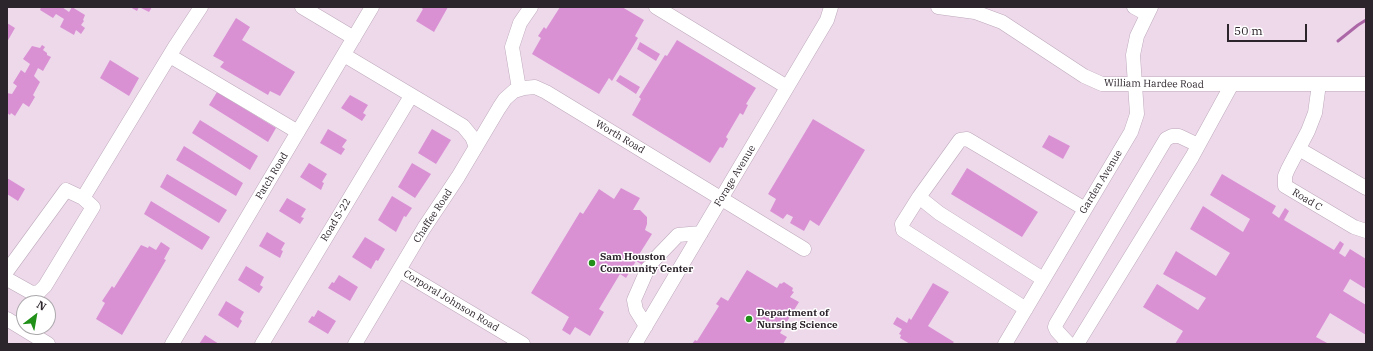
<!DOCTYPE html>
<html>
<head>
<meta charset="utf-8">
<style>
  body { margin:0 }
  #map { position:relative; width:1373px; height:351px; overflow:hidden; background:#eed9eb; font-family:"IBM Plex Serif",serif }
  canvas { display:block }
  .frame { position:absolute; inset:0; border:8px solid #2d252c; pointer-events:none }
  .north { position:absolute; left:16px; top:295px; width:40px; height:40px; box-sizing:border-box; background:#fff; border:1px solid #aba8ab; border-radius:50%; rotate:31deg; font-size:11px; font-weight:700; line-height:16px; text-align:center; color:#2d252c }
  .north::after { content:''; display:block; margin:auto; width:14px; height:18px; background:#219018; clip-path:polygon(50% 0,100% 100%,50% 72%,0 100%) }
  .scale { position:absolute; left:1227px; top:24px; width:80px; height:18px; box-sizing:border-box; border:2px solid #2d252c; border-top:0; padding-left:5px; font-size:12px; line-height:14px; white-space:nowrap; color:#2d252c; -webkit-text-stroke:3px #fff; paint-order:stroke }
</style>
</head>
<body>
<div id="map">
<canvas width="1373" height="351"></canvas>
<div class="frame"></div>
<div class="north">N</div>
<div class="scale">50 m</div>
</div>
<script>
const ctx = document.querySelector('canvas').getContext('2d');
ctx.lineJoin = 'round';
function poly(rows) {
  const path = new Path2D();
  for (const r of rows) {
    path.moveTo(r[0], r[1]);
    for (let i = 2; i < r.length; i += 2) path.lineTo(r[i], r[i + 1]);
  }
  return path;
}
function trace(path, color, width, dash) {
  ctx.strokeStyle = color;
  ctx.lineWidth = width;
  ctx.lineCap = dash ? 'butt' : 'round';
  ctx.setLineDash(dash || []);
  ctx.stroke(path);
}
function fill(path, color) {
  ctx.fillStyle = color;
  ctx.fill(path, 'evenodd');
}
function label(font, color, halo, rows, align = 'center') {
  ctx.font = font + ' "IBM Plex Serif",serif';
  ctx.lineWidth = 3;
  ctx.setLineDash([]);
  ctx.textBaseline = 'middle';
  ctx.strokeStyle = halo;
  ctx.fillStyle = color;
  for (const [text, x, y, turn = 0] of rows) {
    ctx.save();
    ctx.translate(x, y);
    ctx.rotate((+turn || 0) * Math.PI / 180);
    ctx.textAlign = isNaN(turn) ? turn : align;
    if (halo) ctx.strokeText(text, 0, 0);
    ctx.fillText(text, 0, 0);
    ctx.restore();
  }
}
trace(poly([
  [1338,41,1358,25,1366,20]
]), '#ac67a7', 3);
fill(poly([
  [41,7,62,7,69,12,72,7,85,15,83,20,84,21,81,25,85,28,81,34,76,30,74,35,60,27,64,19,56,14,53,18,40,10],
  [130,7,152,7,149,12,139,7,137,11],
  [420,7,448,7,434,32,416,21,423,9],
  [560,7,622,7,644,20,635,36,638,38,612,81,609,78,599,94,532,54,541,38,538,36,544,27,546,29],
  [236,18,250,27,242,40,295,72,280,96,270,91,268,95,220,67,224,62,213,56],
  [7,23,15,28,7,42],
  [677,40,756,88,746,104,748,105,743,115,740,113,726,137,728,139,723,148,720,147,710,163,632,115,641,99,639,97,665,55,667,56],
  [640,42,660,54,656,61,637,49],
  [42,45,45,47,43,50,47,53,47,55,51,57,43,71,38,68,34,76,40,82,33,95,35,97,29,107,23,103,15,116,11,113,10,115,7,113,7,93,12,94,17,86,13,83,21,70,25,73,30,64,23,59,32,46,40,48],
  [110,60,139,78,129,96,100,78],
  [620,75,640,87,636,94,616,81],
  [217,92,276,128,268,142,209,105],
  [350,95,368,105,363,113,366,115,362,121,341,108],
  [813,119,865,150,819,226,810,220,804,231,790,223,793,217,787,214,783,219,770,211,776,199,768,194],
  [200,120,258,156,250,170,192,133],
  [328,129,347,140,342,147,345,149,341,155,320,143],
  [432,129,451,140,436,164,418,153],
  [1049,135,1070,146,1063,159,1042,147],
  [184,146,243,183,236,196,176,160],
  [309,163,327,174,322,182,324,183,321,190,300,177],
  [412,163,431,174,415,198,398,187],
  [967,168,1038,212,1022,237,951,194],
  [167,174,227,210,219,223,160,187],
  [1222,174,1276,206,1272,213,1279,218,1285,208,1289,211,1284,220,1334,250,1340,241,1344,244,1339,253,1345,257,1350,249,1366,259,1366,289,1350,279,1343,291,1366,305,1366,335,1330,313,1316,337,1329,344,1175,344,1183,331,1143,307,1157,284,1198,310,1206,298,1163,274,1176,251,1216,276,1230,253,1190,229,1203,206,1243,232,1250,219,1210,195],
  [7,178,25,189,18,201,7,194],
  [621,188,640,198,633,210,640,210,647,217,647,224,645,230,652,234,640,253,661,266,656,273,636,261,626,278,620,274,599,309,604,312,590,336,575,327,570,335,562,330,569,317,531,293,580,212,583,214,599,189,614,199],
  [392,196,412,208,406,217,404,216,396,232,378,220],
  [287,198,306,209,301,217,304,218,300,224,279,211],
  [151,201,210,237,202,250,144,214],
  [267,232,285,243,281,250,283,251,280,258,259,246],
  [365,237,385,249,378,261,376,260,371,269,352,257],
  [161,242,170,248,164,259,166,260,122,335,96,319,105,303,102,301,112,286,114,288,141,245,148,248,149,246,156,250],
  [246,266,264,277,260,285,263,287,259,293,238,280],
  [747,270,777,288,780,283,781,284,784,282,793,288,792,291,794,292,790,297,799,302,780,333,787,337,783,344,692,344,695,340,697,341,719,306,716,304,721,297,728,301],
  [339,275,358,287,350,301,328,288,332,282,334,283],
  [933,283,949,292,928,326,954,342,952,344,910,344,900,338,901,335,899,334,902,329,893,324,897,317,907,323,909,318,911,320],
  [226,301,244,312,240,319,242,321,238,328,218,315],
  [318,310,336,321,328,334,308,322,312,316,314,317],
  [205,335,219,344,199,344]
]), '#d991d4');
const minor = poly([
  [302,7,354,38],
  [656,7,787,87],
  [938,7,975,12,1002,22,1084,76,1102,84,1366,84],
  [1134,7,1147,14],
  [344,55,463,126,472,137,476,147],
  [170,56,298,132],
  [1319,84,1315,113,1308,131,1288,169,1285,176,1285,186,1354,227,1366,231],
  [519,89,512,47,520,23,531,7],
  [1299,149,1366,188],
  [919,197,902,224,903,230,1026,309],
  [653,261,678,235,701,233],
  [399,270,523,344],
  [7,271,66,190,83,198,176,45,201,7],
  [7,279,32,293,39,292,45,286,93,207,83,198],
  [1043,279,939,213,919,197,960,140,967,139,1085,209],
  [7,319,48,344],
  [646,326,636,310,634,300,648,268],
  [172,344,372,7],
  [262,344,411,96],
  [355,344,424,228,458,177,499,108,505,99,514,91,524,88,535,87,546,92,804,249],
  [635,344,827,20,831,7],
  [1005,344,1131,132,1137,114,1133,55,1137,36,1151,7],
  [1069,344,1057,331,1055,327,1056,324,1166,139,1172,136,1179,136,1198,145],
  [1077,344,1192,157,1232,84]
]);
trace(minor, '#bda9bb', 15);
trace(minor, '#fff', 14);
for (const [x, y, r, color] of [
  [592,263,4,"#219018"],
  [749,319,4,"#219018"]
]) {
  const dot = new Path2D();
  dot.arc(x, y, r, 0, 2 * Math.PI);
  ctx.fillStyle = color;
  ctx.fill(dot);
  trace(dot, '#fff', 1.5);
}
label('10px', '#2d252c', '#fff', [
  ["William Hardee Road",1154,84,1],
  ["Worth Road",620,137,31],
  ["Patch Road",272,176,-59],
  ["Forage Avenue",735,176,-59],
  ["Garden Avenue",1101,182,-59],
  ["Road C",1307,200,31],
  ["Chaffee Road",433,216,-57],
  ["Road S-22",336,220,-59],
  ["Corporal Johnson Road",451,301,31]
]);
label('bold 10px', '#2d252c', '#fff', [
  ["Sam Houston",600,257],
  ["Community Center",600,269],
  ["Department of",757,313],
  ["Nursing Science",757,325]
], 'left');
</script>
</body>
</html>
